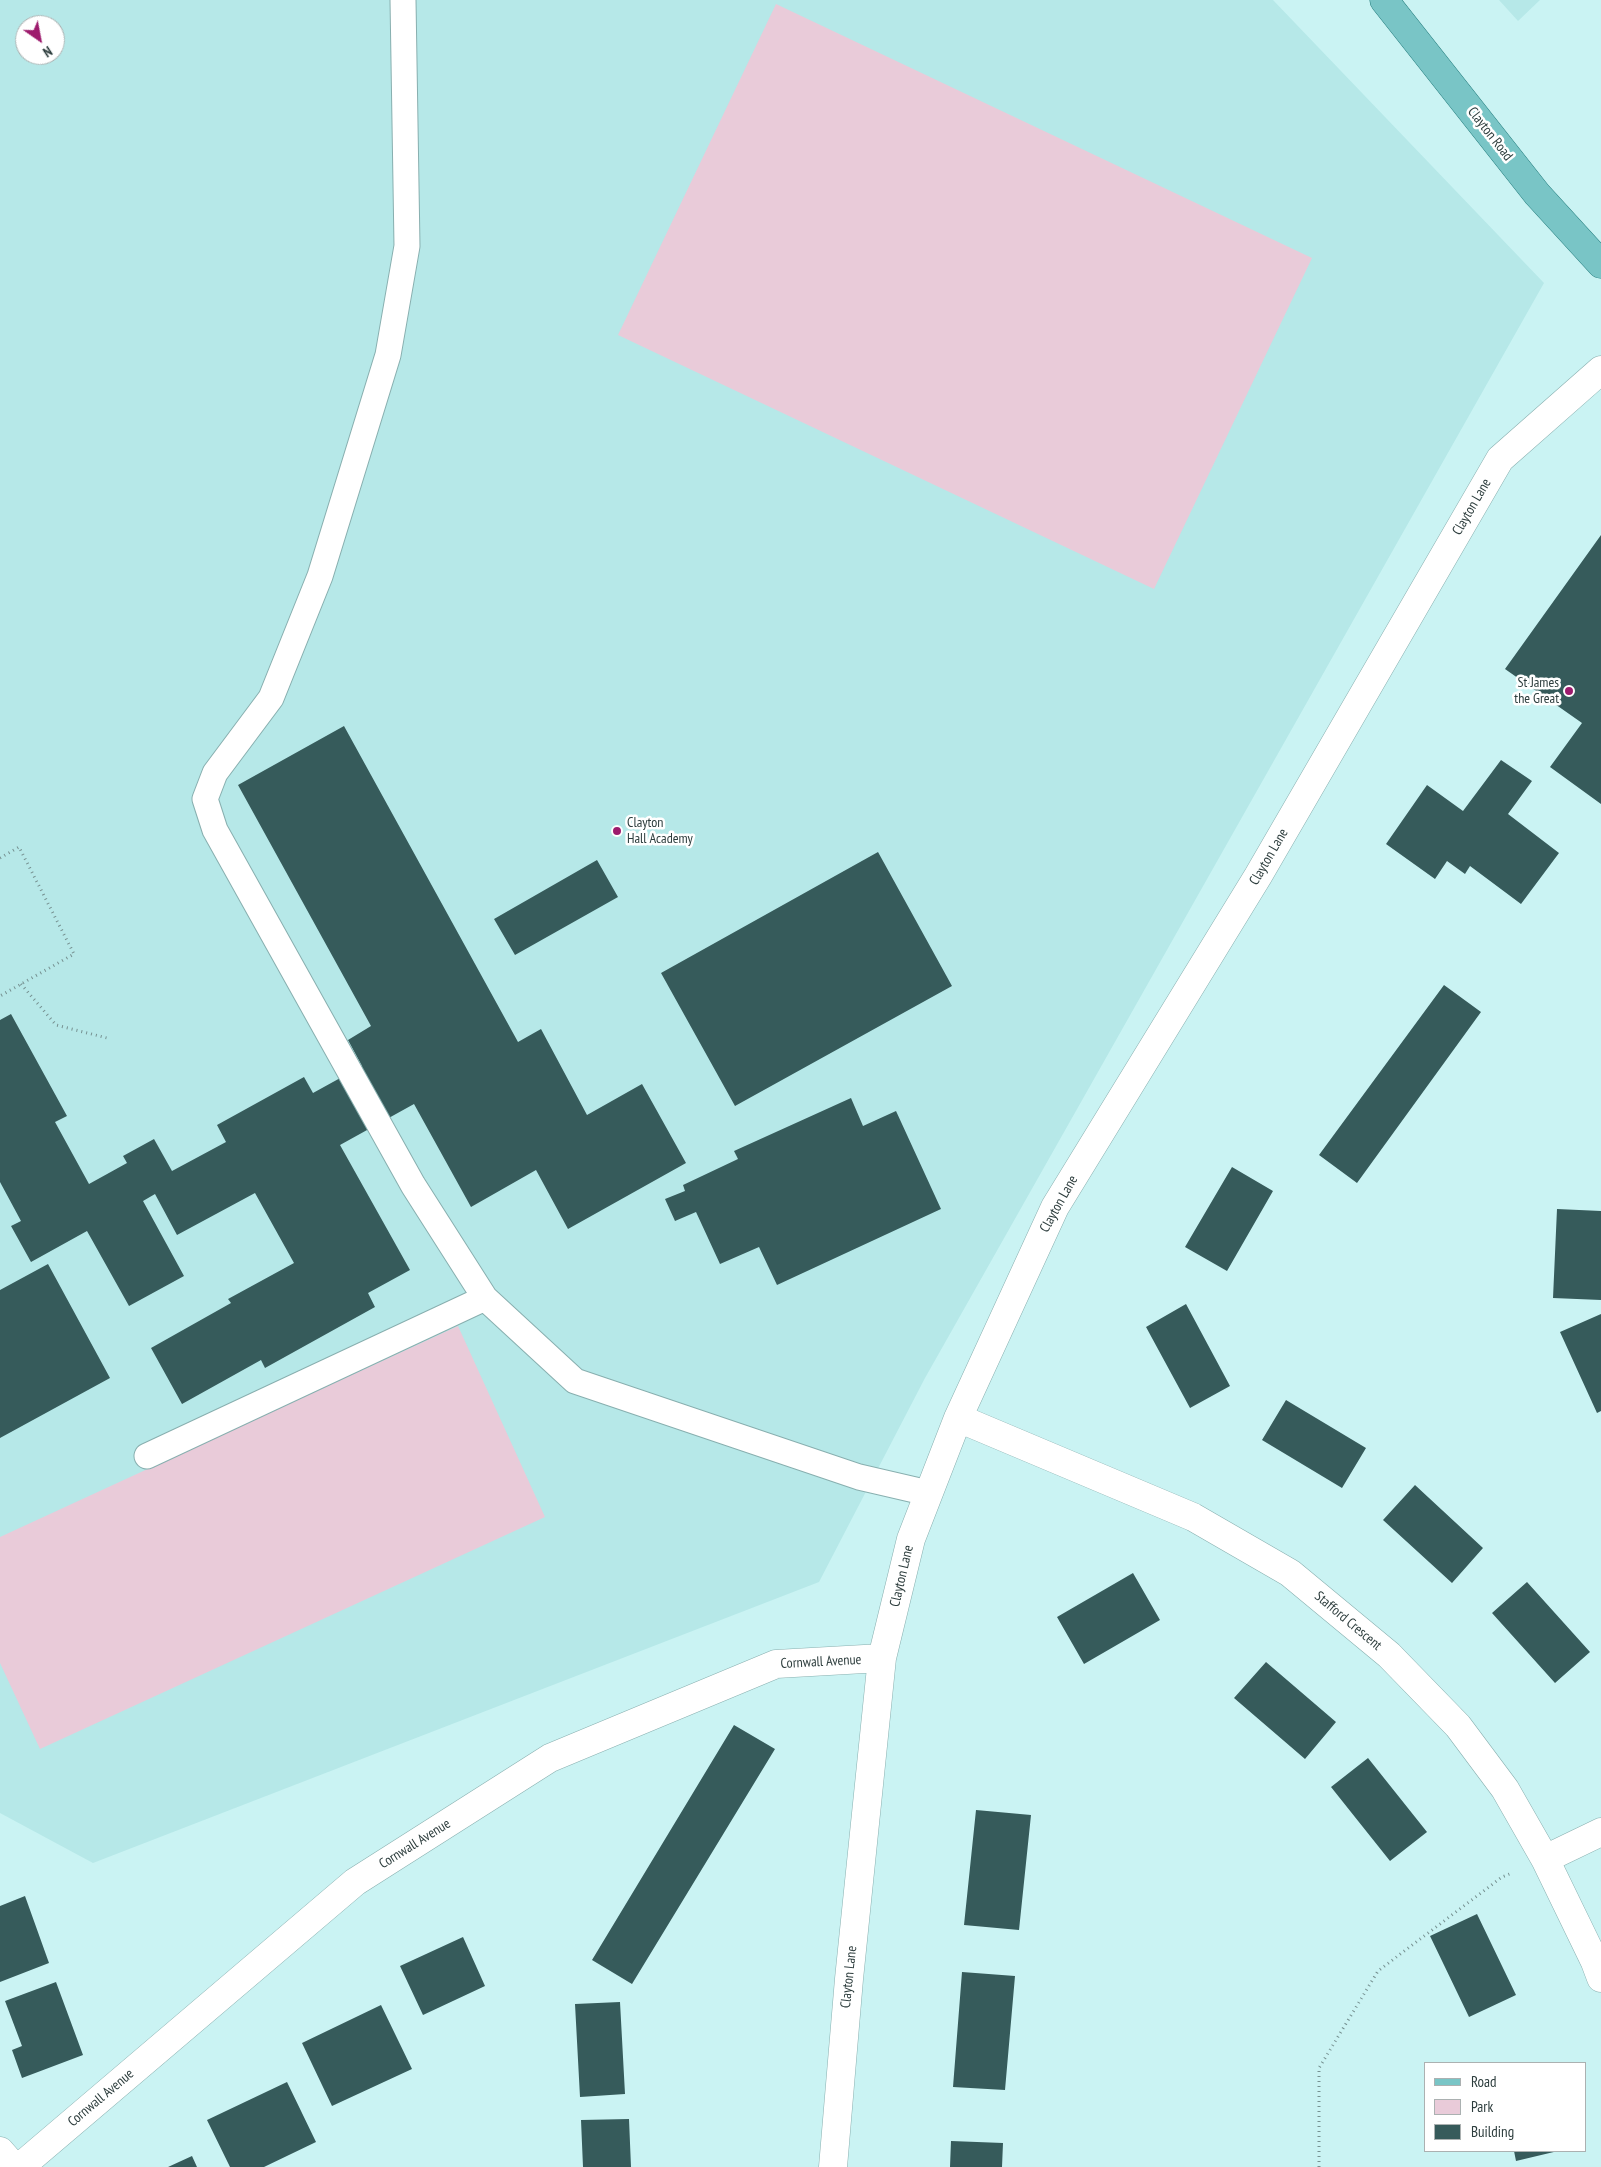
<!DOCTYPE html>
<html>
<head>
<meta charset="utf-8">
<style>
  body { margin:0 }
  #map { position:relative; width:1601px; height:2167px; overflow:hidden; background:#caf3f3; font-family:"PT Sans Narrow",sans-serif }
  canvas { display:block }
  .legend { position:absolute; left:1424px; top:2062px; width:162px; height:90px; box-sizing:border-box; background:#fff; border:1px solid #abb1b1; margin:0; padding:6px 9px; list-style:none; font-size:15px; color:#2d3d3d }
  .legend li { display:flex; align-items:center; gap:10px; height:25px }
  .legend b { width:25px; border:1px solid #abb1b1 }
  .north { position:absolute; left:15px; top:15px; width:50px; height:50px; box-sizing:border-box; background:#fff; border:1px solid #abb1b1; border-radius:50%; rotate:147deg; font-size:14px; font-weight:700; line-height:20px; text-align:center; color:#2d3d3d }
  .north::after { content:''; display:block; margin:auto; width:18px; height:22px; background:#9d1b6d; clip-path:polygon(50% 0,100% 100%,50% 72%,0 100%) }
</style>
</head>
<body>
<div id="map">
<canvas width="1601" height="2167"></canvas>
<ul class="legend">
<li><b style="height:6px;background:#79c5c6"></b>Road</li>
<li><b style="height:14px;background:#e9cbd9"></b>Park</li>
<li><b style="height:14px;background:#365b5b"></b>Building</li>
</ul>
<div class="north">N</div>
</div>
<script>
const ctx = document.querySelector('canvas').getContext('2d');
ctx.lineJoin = 'round';
function fill(path, color) {
  ctx.fillStyle = color;
  ctx.fill(path, 'evenodd');
}
function poly(rows) {
  const path = new Path2D();
  for (const r of rows) {
    path.moveTo(r[0], r[1]);
    for (let i = 2; i < r.length; i += 2) path.lineTo(r[i], r[i + 1]);
  }
  return path;
}
function trace(path, color, width, dash) {
  ctx.strokeStyle = color;
  ctx.lineWidth = width;
  ctx.lineCap = dash ? 'butt' : 'round';
  ctx.setLineDash(dash || []);
  ctx.stroke(path);
}
function label(font, color, halo, rows, align = 'center') {
  ctx.font = font + ' "PT Sans Narrow",sans-serif';
  ctx.lineWidth = 5;
  ctx.setLineDash([]);
  ctx.textBaseline = 'middle';
  ctx.strokeStyle = halo;
  ctx.fillStyle = color;
  for (const [text, x, y, turn = 0] of rows) {
    ctx.save();
    ctx.translate(x, y);
    ctx.rotate((+turn || 0) * Math.PI / 180);
    ctx.textAlign = isNaN(turn) ? turn : align;
    if (halo) ctx.strokeText(text, 0, 0);
    ctx.fillText(text, 0, 0);
    ctx.restore();
  }
}
fill(poly([
  [0,0,1273,0,1544,283,925,1378,819,1582,93,1863,0,1813],
  [25,25,55,25,55,55,25,55],
  [1499,0,1540,0,1518,21]
]), '#b6e8e8');
fill(poly([
  [776,4,1312,258,1154,589,618,335],
  [458,1326,545,1517,40,1749,0,1663,0,1537]
]), '#e9cbd9');
fill(poly([
  [1601,535,1601,804,1550,767,1582,723,1505,669],
  [344,726,518,1042,541,1029,587,1115,642,1084,686,1163,568,1229,536,1170,471,1207,414,1104,340,1145,410,1270,368,1293,375,1307,265,1368,261,1360,182,1404,151,1348,231,1303,228,1299,294,1263,255,1193,177,1235,155,1194,143,1201,184,1276,129,1306,87,1231,31,1262,11,1226,21,1221,0,1182,0,1020,11,1014,67,1116,55,1122,89,1184,127,1163,123,1156,154,1139,172,1171,226,1142,217,1125,304,1077,313,1093,362,1066,348,1040,371,1026,238,785],
  [1501,760,1532,781,1508,814,1559,853,1521,904,1470,866,1465,874,1447,861,1435,879,1386,844,1427,785,1463,811],
  [878,852,952,986,735,1106,661,973],
  [597,860,618,897,515,955,494,919],
  [1444,985,1481,1012,1357,1183,1319,1155],
  [851,1098,863,1126,896,1111,941,1209,777,1285,759,1247,720,1264,696,1212,675,1221,665,1199,685,1191,683,1185,738,1159,734,1151],
  [1232,1167,1273,1191,1227,1271,1185,1247],
  [1557,1209,1601,1211,1601,1300,1553,1298],
  [48,1264,110,1378,0,1438,0,1290],
  [1186,1304,1230,1386,1190,1408,1146,1327],
  [1601,1314,1601,1411,1597,1413,1560,1332],
  [1286,1400,1366,1448,1342,1488,1262,1440],
  [1415,1485,1483,1548,1452,1583,1383,1520],
  [1133,1573,1160,1620,1084,1664,1057,1617],
  [1527,1582,1590,1652,1555,1683,1492,1613],
  [1266,1662,1336,1722,1305,1759,1234,1698],
  [734,1725,775,1749,632,1984,592,1960],
  [1368,1758,1427,1832,1390,1861,1331,1787],
  [976,1810,1031,1815,1019,1930,964,1925],
  [25,1896,49,1963,0,1982,0,1906],
  [1477,1914,1516,1995,1469,2017,1430,1936],
  [463,1937,485,1986,423,2015,400,1966],
  [962,1972,1015,1976,1005,2090,953,2087],
  [56,1982,83,2055,22,2078,12,2050,22,2046,5,2001],
  [620,2002,625,2094,580,2097,575,2004],
  [381,2005,412,2069,332,2106,302,2043],
  [287,2082,316,2142,264,2167,230,2167,207,2120],
  [629,2119,631,2167,583,2167,581,2120],
  [951,2141,1003,2143,1002,2167,950,2167],
  [1514,2151,1558,2151,1516,2161],
  [192,2156,197,2167,168,2167]
]), '#365b5b');
const service = poly([
  [403,0,407,246,388,355,320,576,271,698,215,773,205,799,215,830,413,1185,485,1298,575,1381,859,1477,928,1493],
  [147,1456,485,1298]
]);
const minor = poly([
  [958,1418,1193,1517,1290,1573,1389,1655,1458,1726,1505,1789,1545,1859,1595,1962,1601,1978],
  [1545,1859,1601,1832],
  [0,2151,14,2167],
  [20,2167,355,1882,550,1758,776,1664,882,1658],
  [833,2167,849,1979,882,1658,911,1539,958,1418,1055,1207,1258,876,1500,459,1601,370]
]);
const primary = poly([
  [1384,0,1537,194,1601,264]
]);
trace(service, '#88afaf', 27);
trace(minor, '#88afaf', 29);
trace(primary, '#247c7d', 29);
trace(poly([
  [0,858,19,847,74,954,0,996],
  [21,984,56,1025,107,1038],
  [1319,2167,1319,2068,1378,1971,1502,1877,1512,1873]
]), '#769191', 3, [1, 4]);
trace(service, '#fff', 25);
trace(minor, '#fff', 28);
trace(primary, '#79c5c6', 28);
for (const [x, y, r, color] of [
  [1569,691,5,"#9d1b6d"],
  [617,831,5,"#9d1b6d"]
]) {
  const dot = new Path2D();
  dot.arc(x, y, r, 0, 2 * Math.PI);
  ctx.fillStyle = color;
  ctx.fill(dot);
  trace(dot, '#fff', 2);
}
label('14px', '#2d3d3d', '#fff', [
  ["Clayton Road",1490,134,52],
  ["Clayton Lane",1472,507,-60],
  ["Clayton Lane",1269,857,-60],
  ["Clayton Lane",1059,1204,-61],
  ["Clayton Lane",902,1576,-77],
  ["Stafford Crescent",1348,1621,40],
  ["Cornwall Avenue",821,1662,-3],
  ["Cornwall Avenue",415,1844,-32],
  ["Clayton Lane",849,1977,-84],
  ["Cornwall Avenue",101,2098,-40]
]);
label('14px', '#2d3d3d', '#fff', [
  ["St James",1559,683],
  ["the Great",1559,699],
  ["Clayton",627,823,"left"],
  ["Hall Academy",627,839,"left"]
], 'right');
</script>
</body>
</html>
